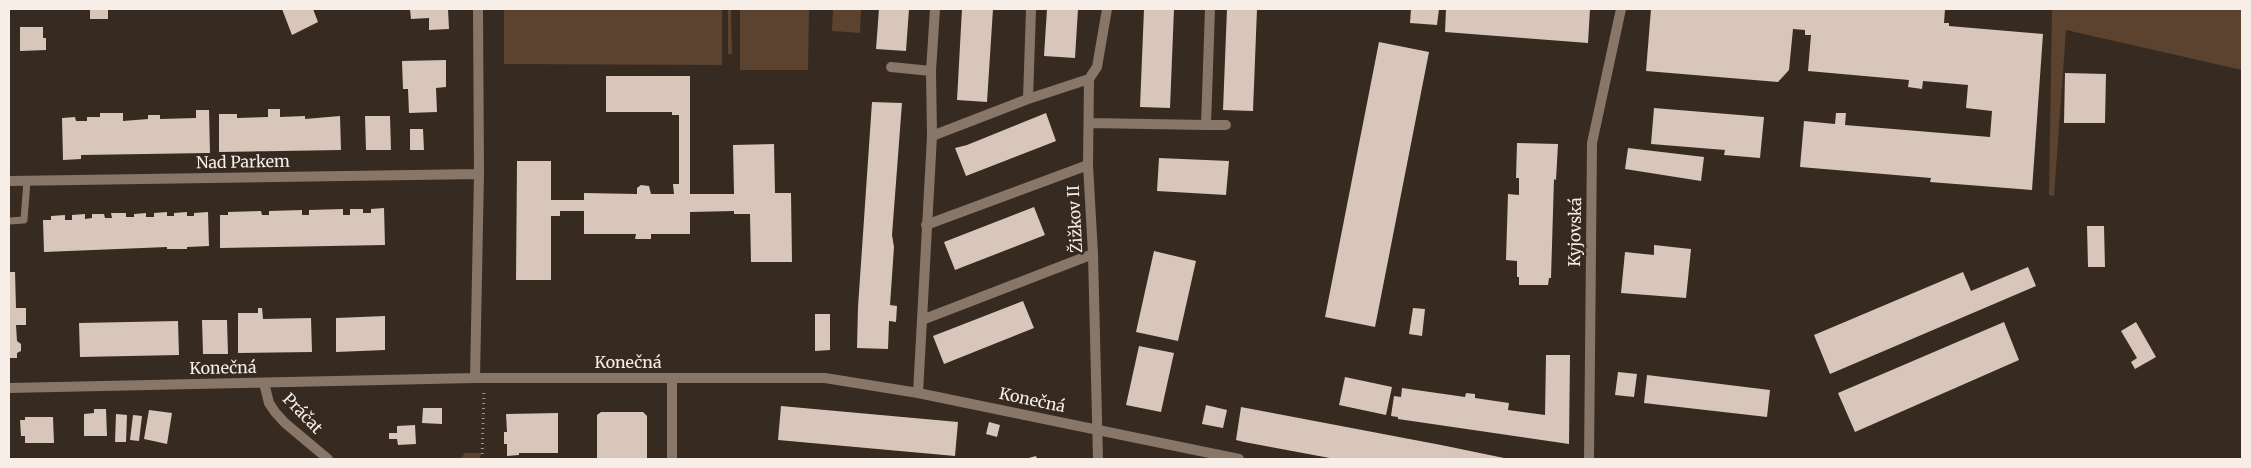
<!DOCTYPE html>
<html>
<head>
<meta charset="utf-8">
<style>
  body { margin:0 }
  #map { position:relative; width:2251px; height:468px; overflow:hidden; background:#372a20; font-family:Merriweather,serif }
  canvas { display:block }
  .frame { position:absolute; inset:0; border:10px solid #f6eee7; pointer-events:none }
</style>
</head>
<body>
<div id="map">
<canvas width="2251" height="468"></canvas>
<div class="frame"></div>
</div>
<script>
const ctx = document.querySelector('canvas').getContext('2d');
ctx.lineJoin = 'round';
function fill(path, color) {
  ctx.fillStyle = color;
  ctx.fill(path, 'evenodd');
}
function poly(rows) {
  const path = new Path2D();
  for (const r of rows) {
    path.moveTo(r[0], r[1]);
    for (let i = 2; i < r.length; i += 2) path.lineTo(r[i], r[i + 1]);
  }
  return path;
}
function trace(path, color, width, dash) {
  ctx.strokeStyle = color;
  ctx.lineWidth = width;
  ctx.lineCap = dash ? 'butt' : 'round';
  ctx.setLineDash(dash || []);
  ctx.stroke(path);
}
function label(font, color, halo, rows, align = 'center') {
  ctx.font = font + ' Merriweather,serif';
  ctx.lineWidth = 5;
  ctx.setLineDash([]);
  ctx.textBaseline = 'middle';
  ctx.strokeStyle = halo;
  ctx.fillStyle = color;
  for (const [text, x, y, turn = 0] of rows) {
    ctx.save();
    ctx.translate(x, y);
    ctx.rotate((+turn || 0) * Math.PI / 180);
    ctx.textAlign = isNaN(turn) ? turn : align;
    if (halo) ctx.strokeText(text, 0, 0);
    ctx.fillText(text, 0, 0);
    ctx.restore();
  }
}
fill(poly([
  [504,9,722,9,722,65,504,64],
  [728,9,731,9,732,54,728,54],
  [740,9,809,9,808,70,740,70],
  [833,9,861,9,860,33,832,31],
  [2052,9,2242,9,2242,70,2066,30,2054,196,2049,195],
  [465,453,481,453,480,459,460,459]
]), '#5b4330');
fill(poly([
  [90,9,108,9,108,19,90,19],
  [282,9,313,9,318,22,292,35],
  [410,9,448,9,449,29,429,30,429,18,411,19],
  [879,9,909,9,906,51,876,49],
  [962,9,993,9,987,102,957,100],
  [1047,9,1078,9,1075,58,1044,56],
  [1144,9,1174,9,1170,108,1140,107],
  [1227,9,1257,9,1253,111,1223,110],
  [1411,9,1439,9,1437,25,1410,23],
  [1446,9,1590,9,1588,43,1445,32],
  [1651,9,1945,9,1944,23,1949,23,1949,26,2043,34,2032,190,1930,182,1931,178,1800,167,1804,121,1835,124,1836,113,1846,113,1845,125,1990,137,1992,111,1966,108,1968,85,1923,81,1922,89,1908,87,1909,80,1808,71,1811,35,1805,35,1805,30,1793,29,1789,70,1778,82,1646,71],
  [20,27,43,27,43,38,46,38,46,50,20,51],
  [1379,42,1429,52,1375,327,1325,317],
  [446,60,446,87,436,88,437,112,409,113,408,89,403,89,402,61],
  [2065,73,2106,74,2105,123,2064,123],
  [606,76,690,76,690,194,734,194,733,145,774,144,775,193,791,193,792,262,751,262,750,214,734,214,734,211,690,212,690,234,651,234,651,239,635,239,636,234,584,234,584,211,560,211,560,216,551,216,551,280,516,280,517,161,551,161,551,200,584,200,584,193,637,194,637,188,641,185,649,186,651,194,674,194,673,184,679,184,679,115,672,115,672,112,606,112],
  [872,102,902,103,892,235,894,247,890,305,897,306,896,322,889,321,888,349,857,348,858,307],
  [1654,108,1764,117,1760,158,1724,155,1725,150,1651,144],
  [268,109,280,109,280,117,305,116,305,119,340,116,341,150,219,152,219,114,237,114,237,118,268,117],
  [196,110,209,110,210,153,81,155,81,159,63,160,62,118,75,117,76,121,87,121,87,117,100,117,100,113,123,113,123,121,148,119,148,115,160,115,160,119,196,118],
  [1046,113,1056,141,966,176,955,148,967,145],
  [365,116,390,116,391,150,366,150],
  [410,129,423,129,424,150,410,150],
  [1517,143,1558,144,1556,180,1554,179,1551,278,1549,278,1548,285,1519,285,1519,277,1517,277,1517,261,1506,260,1508,194,1519,195,1519,178,1516,178],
  [1628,148,1704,157,1701,181,1625,169],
  [1159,158,1229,161,1226,195,1157,191],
  [1034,207,1045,235,955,270,944,242],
  [384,208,385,245,220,248,220,215,228,215,228,212,261,211,262,215,269,215,269,211,302,210,302,215,309,215,309,210,343,209,343,215,350,215,350,209,363,209,363,213,371,213,371,209],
  [167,212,167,216,174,216,174,213,187,212,187,216,194,216,194,213,208,212,209,246,187,247,187,249,167,249,167,247,44,252,43,220,51,220,51,216,65,215,65,220,72,220,72,215,85,214,85,219,92,218,92,214,104,214,105,218,112,218,111,213,126,213,126,217,134,217,134,214,146,213,146,217,154,217,154,213],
  [2087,226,2104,226,2105,267,2088,267],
  [1654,245,1691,249,1686,298,1621,293,1625,252,1654,255],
  [1154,251,1196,261,1178,341,1136,332],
  [2028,267,2036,286,1830,374,1814,335,1963,272,1971,291],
  [9,272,15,272,16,308,26,308,26,325,16,325,17,341,21,344,21,351,17,353,17,358,9,358],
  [1023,301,1034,328,944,364,933,336],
  [258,308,262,308,263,319,311,318,312,352,238,353,238,313,258,313],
  [1413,308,1425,309,1422,336,1409,334],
  [815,314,830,314,830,350,815,351],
  [385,316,385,350,336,352,336,318],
  [202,320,227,320,228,354,203,354],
  [178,321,179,355,80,357,79,323],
  [2004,322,2019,360,1855,432,1838,393],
  [2136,322,2156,357,2135,369,2131,362,2137,358,2121,331],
  [1139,346,1174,353,1161,412,1126,405],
  [1546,355,1570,355,1569,444,1398,419,1398,417,1391,416,1394,396,1401,397,1402,388,1465,397,1466,393,1475,394,1475,398,1509,403,1508,410,1545,415],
  [1618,372,1637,374,1634,397,1615,395],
  [1647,375,1770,390,1767,417,1644,403],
  [1345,377,1392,387,1386,415,1339,405],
  [1206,405,1227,410,1223,428,1202,424],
  [781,406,958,422,955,456,778,440],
  [1241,407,1441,445,1509,459,1335,459,1244,442,1236,440],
  [423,408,442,408,442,424,422,423],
  [94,409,106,409,107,436,84,436,84,414,94,413],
  [149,410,172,413,167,444,144,439],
  [601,412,643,412,647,416,647,459,597,459,597,415],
  [558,413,558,453,519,453,519,455,507,456,507,444,504,444,504,432,507,432,506,414],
  [116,414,127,415,126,442,115,442],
  [133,415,142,416,139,441,130,440],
  [25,417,53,417,54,443,25,443,25,436,21,436,20,420,25,420],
  [989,422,1000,425,997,437,986,434],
  [415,425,416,444,398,445,397,439,389,439,389,433,397,433,397,426],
  [1036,456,1037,459,1025,459]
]), '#d7c6b9');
trace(poly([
  [482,459,484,390]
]), '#9f958d', 3, [1, 4]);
trace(poly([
  [9,221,24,220,27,181]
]), '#887669', 7);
trace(poly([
  [891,67,931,71],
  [1028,99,1031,9],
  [1089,123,1206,125,1210,9],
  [1206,125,1226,125],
  [932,136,1028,99,1089,79],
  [9,181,479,174],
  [926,225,1088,165],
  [922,320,1093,254],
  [475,378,479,174,478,9],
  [672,378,672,459],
  [264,383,269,403,275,412,285,423,328,459],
  [9,388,475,378,825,378,918,393,1239,459],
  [918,393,932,136,931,71,935,9],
  [1098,459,1093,254,1088,165,1089,79,1097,67,1107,9],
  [1589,459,1592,143,1621,9]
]), '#887669', 10);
label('16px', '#f6eee7', '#372a20', [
  ["Nad Parkem",243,163,-1],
  ["Žižkov II",1076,219,-93],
  ["Kyjovská",1576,232,-89],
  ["Konečná",628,363],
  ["Konečná",223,369,-1],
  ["Konečná",1032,401,12],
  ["Práčat",302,414,46]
]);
</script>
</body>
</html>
